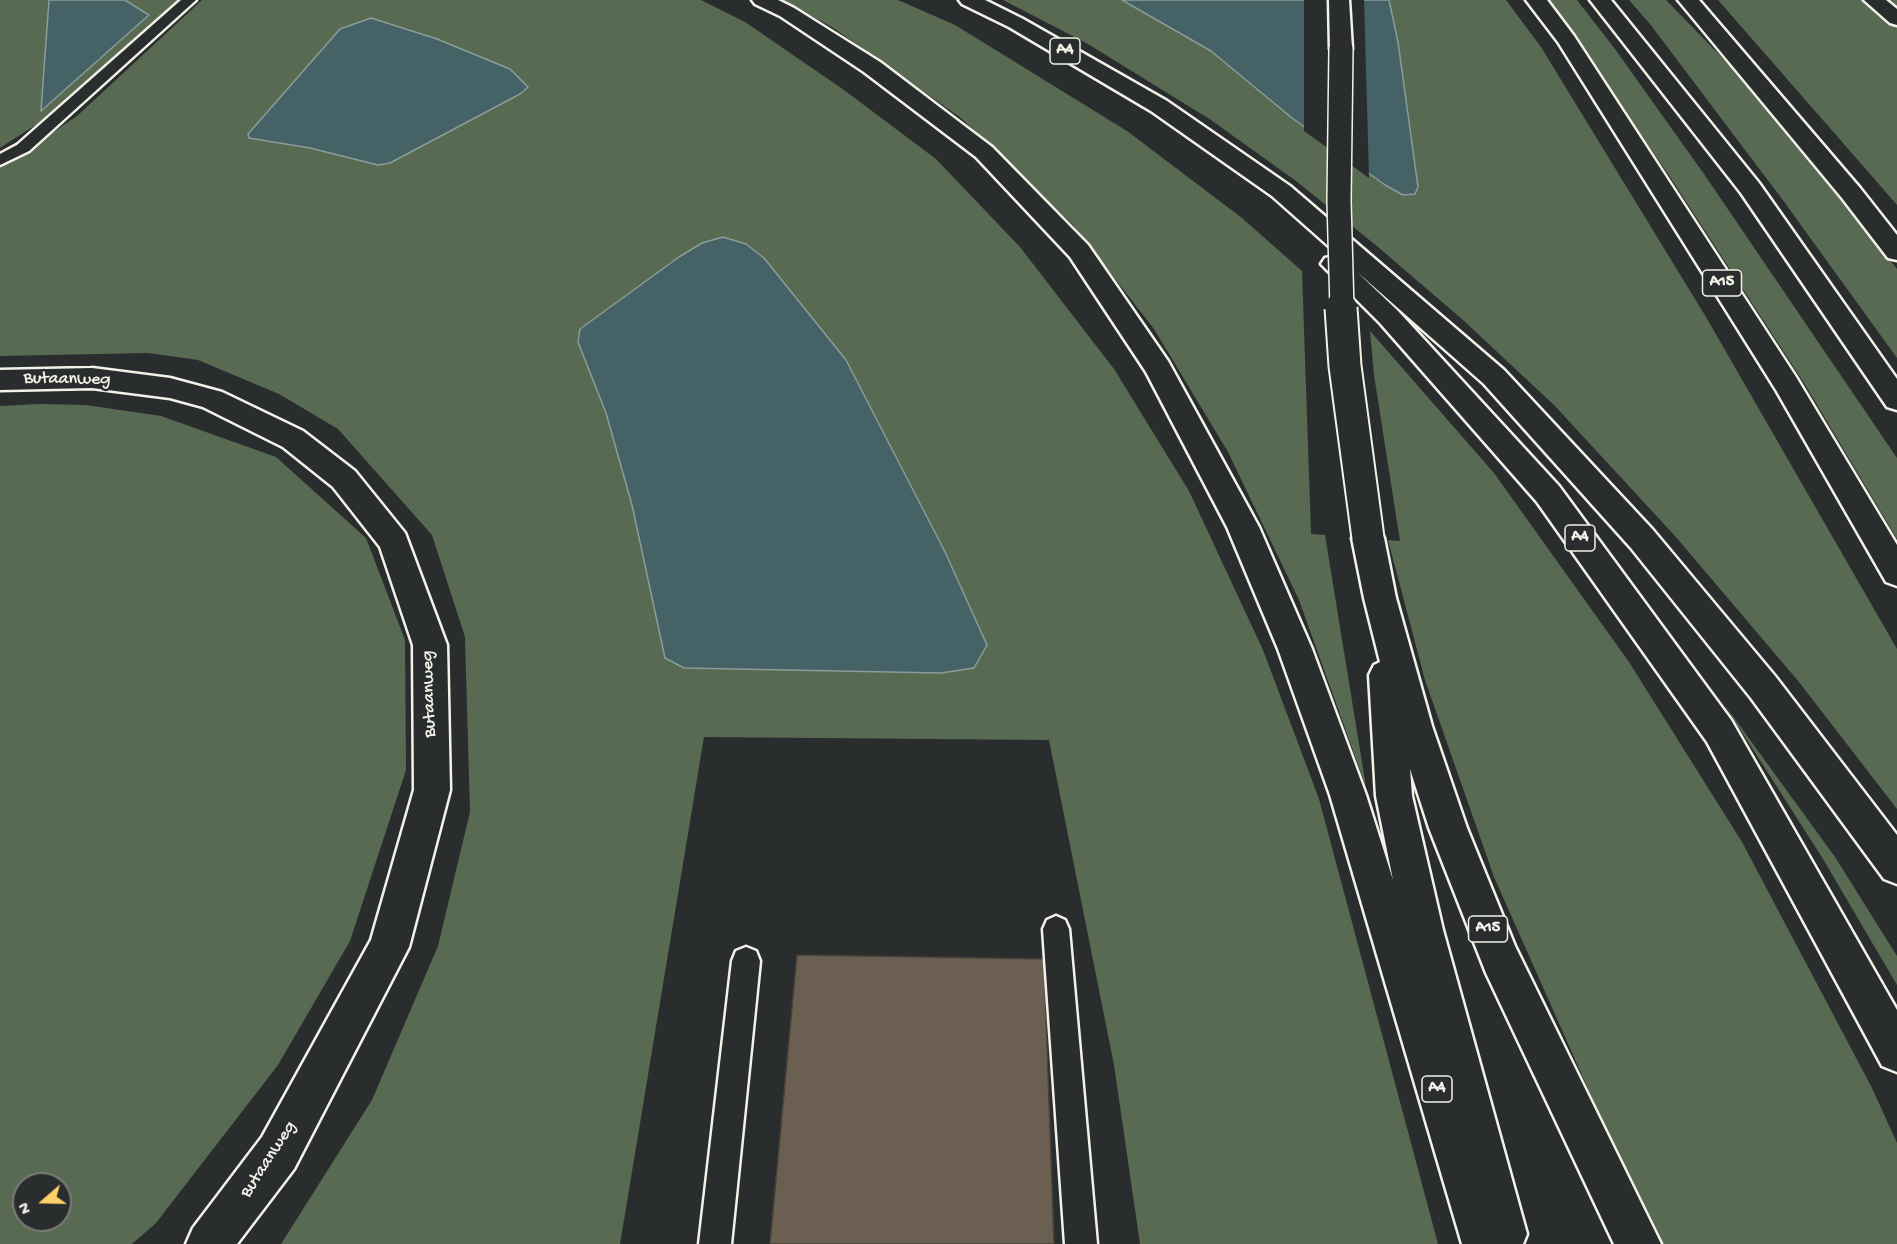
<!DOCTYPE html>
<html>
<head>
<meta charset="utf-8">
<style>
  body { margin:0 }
  #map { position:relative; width:1897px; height:1244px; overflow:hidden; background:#2a2d2e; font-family:"Gochi Hand",sans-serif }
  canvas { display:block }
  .north { position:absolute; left:12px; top:1172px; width:60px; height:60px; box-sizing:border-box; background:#2a2d2e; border:2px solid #7b7b78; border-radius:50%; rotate:250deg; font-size:16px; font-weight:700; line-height:24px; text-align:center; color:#f4f1e8 }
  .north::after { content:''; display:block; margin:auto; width:21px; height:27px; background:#ffd166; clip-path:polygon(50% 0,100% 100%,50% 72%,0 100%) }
</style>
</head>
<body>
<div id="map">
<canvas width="1897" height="1244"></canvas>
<div class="north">N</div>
</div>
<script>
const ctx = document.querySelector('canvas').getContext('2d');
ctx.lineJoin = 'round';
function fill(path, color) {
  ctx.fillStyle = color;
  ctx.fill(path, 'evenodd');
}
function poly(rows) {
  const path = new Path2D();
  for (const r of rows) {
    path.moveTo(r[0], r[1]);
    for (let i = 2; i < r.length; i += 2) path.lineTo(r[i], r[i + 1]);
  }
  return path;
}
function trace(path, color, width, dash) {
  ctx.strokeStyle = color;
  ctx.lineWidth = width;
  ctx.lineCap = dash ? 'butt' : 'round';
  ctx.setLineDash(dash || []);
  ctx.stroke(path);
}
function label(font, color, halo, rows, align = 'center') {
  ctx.font = font + ' "Gochi Hand",sans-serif';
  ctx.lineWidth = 5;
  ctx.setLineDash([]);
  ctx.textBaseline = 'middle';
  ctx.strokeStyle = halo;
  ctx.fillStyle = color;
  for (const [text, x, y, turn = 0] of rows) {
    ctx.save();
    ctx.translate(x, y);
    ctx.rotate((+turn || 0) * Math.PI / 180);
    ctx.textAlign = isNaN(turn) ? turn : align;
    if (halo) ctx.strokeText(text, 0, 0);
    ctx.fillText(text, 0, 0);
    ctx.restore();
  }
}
fill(poly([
  [0,0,178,0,57,111,0,148],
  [202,0,701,0,745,22,844,90,936,159,1020,247,1114,369,1189,491,1263,650,1319,799,1438,1244,1140,1244,1114,1065,1049,740,704,737,620,1244,281,1244,372,1100,438,946,470,812,465,637,432,535,338,429,279,394,198,360,148,353,0,356,0,168,77,116],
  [781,0,898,0,955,25,1127,131,1242,218,1302,271,1311,534,1325,535,1366,787,1299,600,1228,452,1154,329,1073,225,961,118,832,27],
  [1003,0,1506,0,1541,47,1706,317,1897,649,1897,809,1799,682,1675,536,1554,405,1463,320,1378,247,1296,181,1211,120,1088,44],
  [1547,0,1577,0,1615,49,1704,174,1897,458,1897,539,1804,383,1668,174],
  [1629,0,1666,0,1748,84,1897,269,1897,358,1785,203,1650,24],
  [1718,0,1897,0,1897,205,1884,190],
  [1370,331,1494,473,1629,662,1742,842,1872,1088,1897,1143,1897,1244,1659,1244,1621,1163,1494,877,1425,680,1388,540,1400,541,1374,375],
  [39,404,86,405,161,416,276,457,366,538,405,640,406,770,350,941,278,1065,156,1223,132,1244,0,1244,0,406],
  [24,1184,60,1184,60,1220,24,1220],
  [1724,704,1835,857,1897,956,1897,985,1823,859]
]), '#596a53');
const water = poly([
  [49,0,125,0,149,15,41,111,49,0],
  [1122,0,1389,0,1398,42,1418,187,1415,194,1403,195,1385,185,1292,118,1211,51,1122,0],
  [371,18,437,39,510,69,528,87,520,94,390,163,378,165,310,148,249,138,248,134,340,29,371,18],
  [723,237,746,244,764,258,846,360,945,552,987,645,974,668,941,673,684,668,665,658,632,505,606,413,578,342,580,329,679,257,702,243,723,237]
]);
fill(water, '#456366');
trace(water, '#8b9c9a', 1.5);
fill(poly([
  [1304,0,1364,0,1369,178,1304,131]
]), '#2a2d2e');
const building = poly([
  [797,955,1044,959,1054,1244,770,1244,797,955]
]);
fill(building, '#6b5f52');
trace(building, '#4b4239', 1.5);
const service = poly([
  [181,0,196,0,29,151,0,165,0,154,17,145,181,0],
  [1056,916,1065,920,1069,929,1097,1244,1065,1244,1043,929,1047,920,1056,916],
  [746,947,756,951,760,961,731,1244,699,1244,732,961,736,951,746,947]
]);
const minor = poly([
  [92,368,170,378,222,392,303,431,355,471,405,533,447,645,450,790,409,947,294,1169,237,1244,186,1244,193,1228,262,1137,371,940,414,790,413,645,380,547,333,487,283,447,203,407,170,398,92,388,0,390,0,370,92,368]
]);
const motorway = poly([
  [752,0,778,0,794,8,880,62,992,147,1088,245,1168,361,1259,527,1312,649,1366,795,1393,880,1376,796,1369,675,1374,665,1380,662,1364,598,1352,538,1357,529,1368,526,1379,529,1384,538,1396,598,1432,726,1467,828,1515,946,1661,1244,1614,1244,1486,973,1429,828,1410,769,1412,796,1443,930,1527,1234,1523,1244,1462,1244,1330,795,1278,649,1227,527,1146,372,1070,257,976,157,864,72,780,16,755,4,752,0],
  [959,0,985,0,1023,19,1167,101,1290,186,1504,370,1653,530,1775,676,1897,835,1897,884,1884,879,1751,698,1631,548,1484,384,1356,271,1398,311,1559,486,1731,720,1897,1010,1897,1072,1882,1066,1707,742,1537,502,1380,323,1321,264,1325,258,1334,256,1342,258,1272,196,1151,111,1009,27,962,4,959,0],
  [1329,0,1349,0,1352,49,1349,54,1341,55,1333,54,1330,49,1329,0],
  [1526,0,1547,0,1574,36,1796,377,1897,545,1897,586,1886,582,1776,390,1558,42,1526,0],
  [1590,0,1611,0,1759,183,1897,379,1897,410,1887,407,1741,193,1590,0],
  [1678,0,1699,0,1860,188,1897,235,1897,260,1888,258,1842,198,1678,0],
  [1864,0,1886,0,1897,9,1897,25,1890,23,1864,0]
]);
trace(service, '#f4f1e8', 5);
trace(minor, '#f4f1e8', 5);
trace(motorway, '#f4f1e8', 5);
fill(service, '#2a2d2e');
fill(minor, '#2a2d2e');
fill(motorway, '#2a2d2e');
const motorwayBridgeFar1 = poly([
  [1341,49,1339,201,1342,309]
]);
const motorwayBridge = poly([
  [1341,308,1345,366,1368,538]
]);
trace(motorwayBridgeFar1, '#f4f1e8', 26, []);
trace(motorwayBridge, '#f4f1e8', 35, []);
trace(motorwayBridgeFar1, '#2a2d2e', 23);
trace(motorwayBridge, '#2a2d2e', 31);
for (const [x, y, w] of [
  [1065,51,30],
  [1722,283,39],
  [1580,538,30],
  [1488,929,39],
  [1437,1089,30]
]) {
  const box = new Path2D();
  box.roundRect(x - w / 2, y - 13, w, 26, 4.5);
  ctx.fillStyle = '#2a2d2e';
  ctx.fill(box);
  trace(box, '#f4f1e8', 1.5);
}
label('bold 16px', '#f4f1e8', null, [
  ["A4",1065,51],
  ["A15",1722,283],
  ["A4",1580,538],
  ["A15",1488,929],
  ["A4",1437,1089]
]);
label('18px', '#f4f1e8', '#2a2d2e', [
  ["Butaanweg",67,380,1],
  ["Butaanweg",430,694,-92],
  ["Butaanweg",269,1160,-57]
]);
</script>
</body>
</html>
